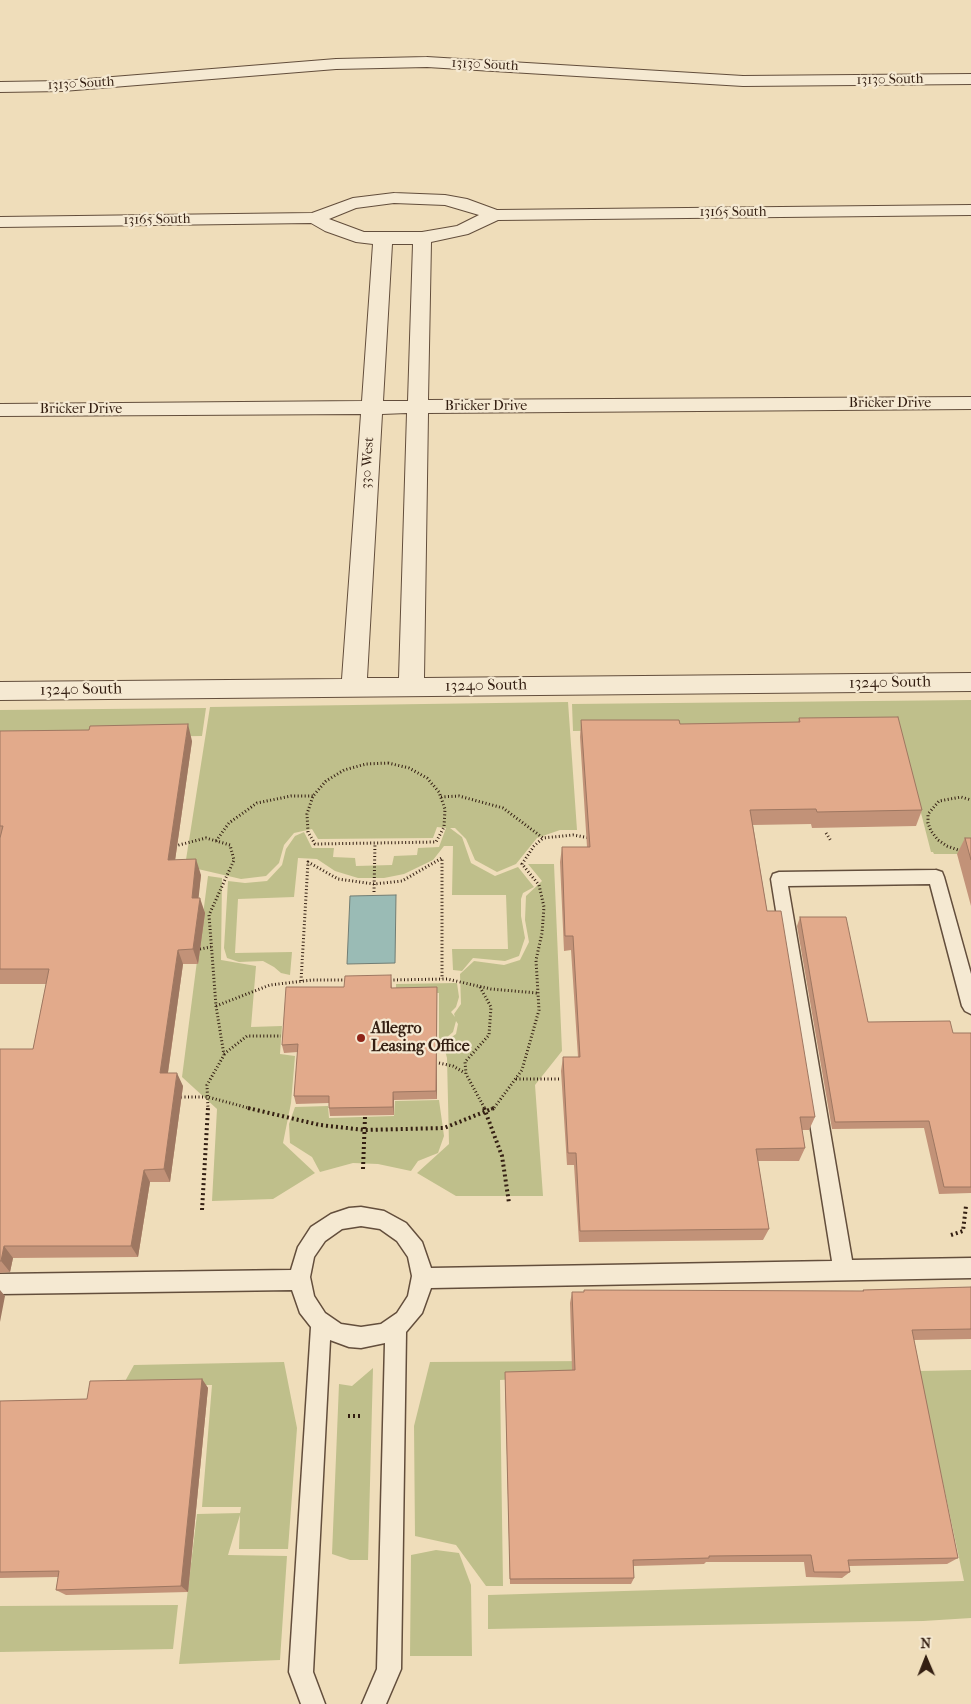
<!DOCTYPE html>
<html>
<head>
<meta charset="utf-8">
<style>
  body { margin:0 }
  #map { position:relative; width:971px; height:1704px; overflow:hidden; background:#efddba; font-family:"IM FELL French Canon",serif }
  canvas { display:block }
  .north { position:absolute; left:901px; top:1634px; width:50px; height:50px; -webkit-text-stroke:4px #f5e9d2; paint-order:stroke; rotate:359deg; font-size:14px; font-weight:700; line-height:20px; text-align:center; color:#341f12 }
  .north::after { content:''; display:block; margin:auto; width:18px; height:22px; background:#341f12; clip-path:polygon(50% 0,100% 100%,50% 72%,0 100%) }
</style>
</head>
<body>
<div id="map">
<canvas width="971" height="1704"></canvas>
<div class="north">N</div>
</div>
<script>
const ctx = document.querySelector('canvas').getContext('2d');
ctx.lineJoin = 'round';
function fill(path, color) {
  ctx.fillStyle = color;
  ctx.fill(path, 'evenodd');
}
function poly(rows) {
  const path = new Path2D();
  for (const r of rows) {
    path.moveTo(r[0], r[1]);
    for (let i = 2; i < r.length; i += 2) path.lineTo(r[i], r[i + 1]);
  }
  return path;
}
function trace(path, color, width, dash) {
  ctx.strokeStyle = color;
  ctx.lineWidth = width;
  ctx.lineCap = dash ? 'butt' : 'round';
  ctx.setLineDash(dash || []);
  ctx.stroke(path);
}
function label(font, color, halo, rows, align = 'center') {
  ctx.font = font + ' "IM FELL French Canon",serif';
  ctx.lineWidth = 4.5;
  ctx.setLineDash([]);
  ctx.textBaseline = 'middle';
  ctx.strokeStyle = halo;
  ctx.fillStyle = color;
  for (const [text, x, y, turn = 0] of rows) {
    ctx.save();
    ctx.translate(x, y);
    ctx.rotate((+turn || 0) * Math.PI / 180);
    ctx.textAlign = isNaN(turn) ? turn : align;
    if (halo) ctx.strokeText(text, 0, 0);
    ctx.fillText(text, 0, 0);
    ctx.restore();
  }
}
fill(poly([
  [971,700,971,854,934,854,933,852,931,852,899,727,573,731,572,704],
  [568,702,577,830,560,830,537,838,516,864,497,872,475,860,466,839,455,828,450,828,462,837,471,863,495,876,518,867,534,887,523,893,521,899,521,916,525,938,519,956,505,961,473,958,462,971,453,970,452,949,508,949,506,895,452,895,453,846,444,846,433,860,404,874,384,878,358,878,335,871,317,859,298,858,294,897,238,899,235,953,292,952,290,975,281,973,274,967,263,961,239,962,227,958,224,948,228,881,245,883,267,881,282,865,286,849,295,836,304,832,312,848,334,848,333,857,355,858,356,866,392,865,394,856,417,855,418,848,439,847,446,828,437,827,433,838,318,839,312,829,294,833,284,845,279,863,266,876,241,879,185,866,210,707],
  [206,708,202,736,0,739,0,710],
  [528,864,554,864,562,1051,535,1085,543,1196,456,1196,417,1173,449,1144,447,1058,443,1043,456,1034,458,1024,456,1021,453,1032,439,1044,439,993,396,993,396,984,457,983,459,997,456,1007,451,1012,455,1017,454,1014,461,1004,460,974,474,961,504,965,520,960,529,942,525,920,526,896,542,881],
  [208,876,222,878,221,960,256,966,251,1027,282,1026,280,1054,295,1056,291,1103,283,1143,315,1173,273,1199,212,1201,217,1109,182,1077],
  [439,1100,444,1136,438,1153,418,1161,411,1171,378,1164,353,1163,320,1172,312,1157,290,1143,289,1124,295,1107,328,1106,329,1118,394,1116,395,1101],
  [592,1361,593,1375,500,1380,503,1586,486,1586,456,1545,415,1536,414,1426,430,1362],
  [284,1362,297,1428,288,1549,239,1549,240,1515,228,1555,287,1556,280,1660,179,1664,197,1514,240,1513,241,1507,202,1507,212,1385,123,1385,134,1365],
  [373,1368,368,1560,350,1560,332,1554,339,1384,352,1386],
  [971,1370,971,1618,923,1621,488,1629,488,1595,964,1581,919,1371],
  [436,1550,459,1553,471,1585,472,1656,410,1656,411,1555],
  [178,1605,173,1649,0,1652,0,1606]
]), '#bfbf8b');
const water = poly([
  [396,895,395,963,347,964,350,896,396,895]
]);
fill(water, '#9abbb5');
trace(water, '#717d74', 1);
const service = poly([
  [936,870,942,872,944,877,971,974,971,1014,965,1011,962,1006,930,884,788,886,852,1260,971,1258,971,1278,431,1288,422,1313,406,1332,401,1669,386,1704,362,1704,377,1669,385,1343,361,1348,349,1347,330,1340,313,1672,325,1704,301,1704,289,1672,311,1327,300,1313,292,1290,0,1294,0,1274,291,1270,298,1247,311,1227,331,1214,349,1208,361,1207,384,1211,406,1223,422,1242,431,1268,832,1261,771,879,773,874,779,872,936,870],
  [361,1226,380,1229,397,1241,408,1257,412,1276,408,1296,397,1313,381,1324,361,1327,341,1324,325,1313,314,1296,310,1277,314,1257,325,1241,342,1229,361,1226]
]);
const minor = poly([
  [427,57,743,76,971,74,971,84,743,86,427,67,336,69,63,91,0,92,0,82,63,81,336,59,427,57],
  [394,193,445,195,467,199,497,210,971,205,971,215,498,220,468,234,431,242,428,400,971,397,971,409,428,413,424,678,971,673,971,691,0,700,0,682,342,679,361,414,0,416,0,404,362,401,373,244,356,242,325,231,311,223,0,227,0,217,312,213,353,198,394,193],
  [394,203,445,205,479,215,457,226,422,232,364,232,329,219,356,208,394,203],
  [392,244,413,244,408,401,383,401,392,244],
  [407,413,399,678,367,678,382,414,407,413]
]);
trace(service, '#634e3c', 3);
trace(minor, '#634e3c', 2);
trace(poly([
  [388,763,409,768,427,778,439,792,445,809,444,827,436,842,315,844,308,832,307,814,313,796,326,781,344,770,366,764,388,763],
  [441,797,459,796,503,808,543,838,573,835,590,838],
  [826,833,831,841],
  [216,841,229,823,257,803,291,796,313,796],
  [175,846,206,838,230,845,234,860,209,915,216,1006,224,1055,207,1085,208,1109],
  [961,851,947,846,938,840,931,831,928,823,928,814,939,801,961,797,971,800],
  [374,892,375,843],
  [200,949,211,947],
  [390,980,447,979,491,989,537,993],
  [301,981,308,862,338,879,374,884,402,881,442,858,442,979],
  [480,987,491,1007,489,1035,465,1062,466,1074,485,1109],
  [216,1006,270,985,312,980,348,980],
  [224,1054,247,1036,281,1036],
  [439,1063,453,1066,465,1073],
  [516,1079,559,1079],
  [181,1097,208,1097,252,1109],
  [491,1109,494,1108,522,1070,539,1010,536,960,542,933,544,907,539,885,522,864,534,846,543,838]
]), '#341f12', 3, [1, 2.5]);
trace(poly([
  [248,1108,320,1125,365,1130,444,1128,494,1108],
  [484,1108,502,1156,509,1203],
  [363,1169,365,1117],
  [202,1210,208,1108],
  [951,1235,963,1231,966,1206],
  [348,1416,362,1416]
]), '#341f12', 4, [2, 3]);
fill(service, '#f5e9d2');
fill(minor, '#f5e9d2');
fill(poly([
  [799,718,922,810,916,826,812,828,811,824,753,825,767,911,815,1117,809,1130,802,1130,805,1148,799,1161,758,1161,769,1229,763,1240,579,1242,574,1165,567,1165,561,1071,563,1057,578,1057,571,950,564,951,560,862,562,847,587,847,580,737,581,720,680,724,798,722],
  [0,731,192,741,175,860,201,875,198,898,205,913,198,964,183,964,168,1073,183,1086,170,1182,150,1182,138,1257,13,1258,10,1272,0,1273,0,1049,33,1049,46,984,0,984],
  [965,838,971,838,971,906,957,854],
  [800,917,868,1022,953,1033,971,1033,971,1193,939,1194,924,1128,832,1129,797,926],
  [391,975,392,988,437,987,437,1099,394,1100,394,1115,330,1116,329,1108,329,1103,296,1104,294,1096,298,1052,284,1053,282,1045,344,987],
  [971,1287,971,1339,914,1340,958,1558,947,1564,849,1566,850,1572,842,1578,806,1577,804,1562,706,1562,704,1564,634,1566,634,1578,631,1584,510,1584,505,1372,572,1370,570,1303,572,1292,862,1291,863,1290],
  [202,1379,208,1388,188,1592,66,1595,56,1590,58,1577,0,1578,0,1401,87,1399]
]), '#c29278');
fill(poly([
  [188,724,192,741,173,875,168,860],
  [196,859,201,875,197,913,192,898],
  [200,898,205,913,198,964,193,949],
  [178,950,183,964,166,1086,160,1073],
  [437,987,437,1099,436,1091],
  [177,1073,183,1086,170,1182,164,1169],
  [393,1092,394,1100,394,1115,393,1107],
  [144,1170,150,1182,138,1257,131,1246],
  [4,1246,13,1258,10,1272,1,1261],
  [0,1290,5,1296,0,1322],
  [202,1379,208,1388,188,1592,181,1586]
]), '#9e7761');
const building = poly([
  [898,717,922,810,817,812,816,809,750,810,767,911,781,911,815,1117,800,1117,805,1148,756,1149,769,1229,580,1231,576,1153,568,1153,563,1057,580,1057,573,936,565,936,562,847,590,847,581,720,679,720,680,724,800,722,799,718,898,717],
  [188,724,168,860,196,859,192,898,200,898,193,949,178,950,160,1073,177,1073,164,1169,144,1170,131,1246,4,1246,1,1261,0,1261,0,1049,33,1049,49,969,0,969,0,838,3,826,0,826,0,731,89,730,90,726,188,724],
  [965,838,971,838,971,860,965,838],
  [800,917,846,917,868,1022,950,1021,953,1033,971,1033,971,1187,944,1187,929,1121,835,1122,800,917],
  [391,975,391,988,437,987,436,1091,393,1092,393,1107,329,1108,329,1096,294,1096,298,1044,282,1045,286,987,344,987,345,976,391,975],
  [971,1287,971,1329,912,1330,958,1558,848,1560,850,1572,814,1572,811,1555,709,1556,709,1558,633,1560,634,1578,510,1579,505,1372,575,1370,572,1292,584,1292,584,1290,864,1291,863,1290,971,1287],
  [202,1379,181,1586,56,1590,59,1571,0,1572,0,1401,87,1399,90,1381,202,1379]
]);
fill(building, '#e2aa8b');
trace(building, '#9e7761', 1);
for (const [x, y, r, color] of [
  [361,1038,5,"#8f2418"]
]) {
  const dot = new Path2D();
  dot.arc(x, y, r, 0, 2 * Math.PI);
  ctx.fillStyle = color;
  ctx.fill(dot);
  trace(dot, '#f5e9d2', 2);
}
label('14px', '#341f12', '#f5e9d2', [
  ["13130 South",485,65,3],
  ["13130 South",890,80,-1],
  ["13130 South",81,84,-3],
  ["13165 South",733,213],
  ["13165 South",157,220,-1],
  ["Bricker Drive",890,404],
  ["Bricker Drive",486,407],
  ["Bricker Drive",81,410],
  ["330 West",368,463,-86]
]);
label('16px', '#341f12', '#f5e9d2', [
  ["13240 South",890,683,-1],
  ["13240 South",486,686,-1],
  ["13240 South",81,690,-1]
]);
label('bold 16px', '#341f12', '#f5e9d2', [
  ["Allegro",371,1029],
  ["Leasing Office",371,1047]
], 'left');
</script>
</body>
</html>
